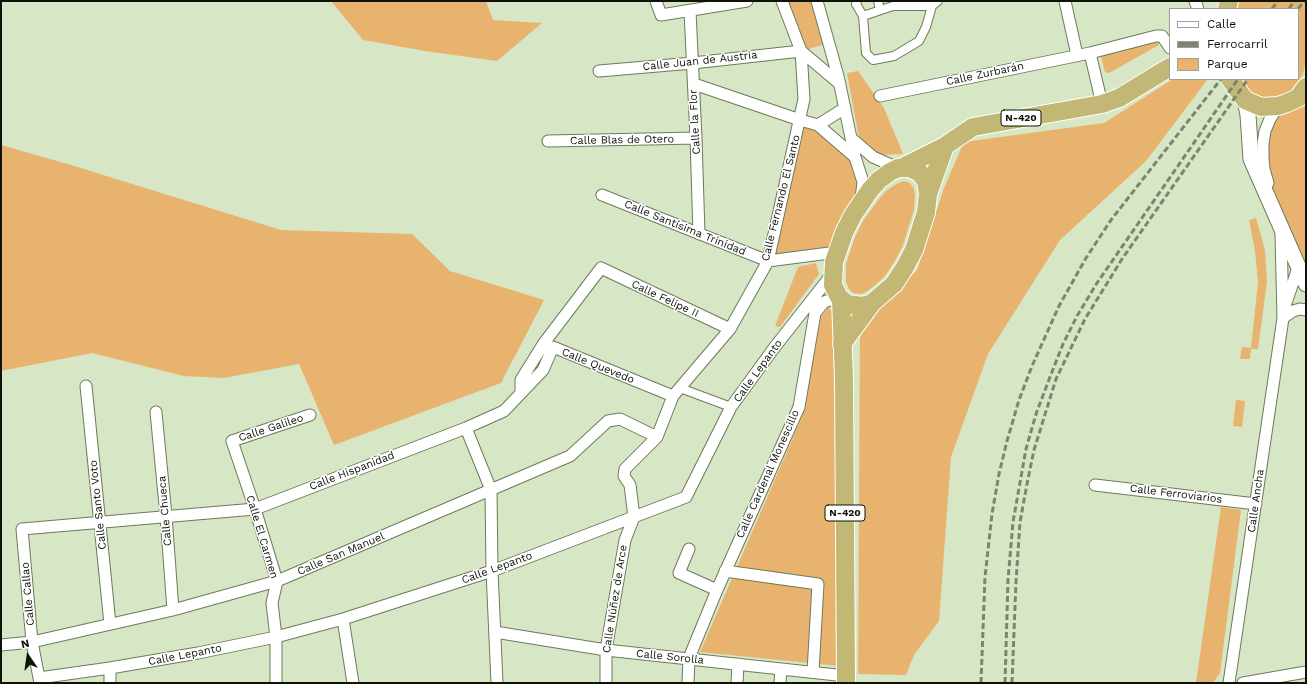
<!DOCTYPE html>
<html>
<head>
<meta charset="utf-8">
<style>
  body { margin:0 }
  #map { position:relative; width:1307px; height:684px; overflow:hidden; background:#d7e6c4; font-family:"Work Sans",sans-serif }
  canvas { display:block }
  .frame { position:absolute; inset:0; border:2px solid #0e1207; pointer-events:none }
  .legend { position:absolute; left:1169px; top:8px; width:130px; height:72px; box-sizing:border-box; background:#fff; border:1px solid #9fa09c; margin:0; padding:5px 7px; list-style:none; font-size:12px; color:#0e1207 }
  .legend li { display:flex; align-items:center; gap:8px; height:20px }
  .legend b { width:20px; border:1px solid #9fa09c }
  .north { position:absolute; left:8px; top:636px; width:40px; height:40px; -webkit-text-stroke:3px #fff; paint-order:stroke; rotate:347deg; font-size:11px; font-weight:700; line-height:16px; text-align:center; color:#0e1207 }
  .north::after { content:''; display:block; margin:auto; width:14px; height:18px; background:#0e1207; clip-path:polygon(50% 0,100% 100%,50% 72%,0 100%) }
</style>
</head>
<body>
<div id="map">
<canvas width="1307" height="684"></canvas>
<div class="frame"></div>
<ul class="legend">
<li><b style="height:5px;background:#fff"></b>Calle</li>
<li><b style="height:5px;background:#7c866e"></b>Ferrocarril</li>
<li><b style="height:11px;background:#e8b36e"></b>Parque</li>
</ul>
<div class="north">N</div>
</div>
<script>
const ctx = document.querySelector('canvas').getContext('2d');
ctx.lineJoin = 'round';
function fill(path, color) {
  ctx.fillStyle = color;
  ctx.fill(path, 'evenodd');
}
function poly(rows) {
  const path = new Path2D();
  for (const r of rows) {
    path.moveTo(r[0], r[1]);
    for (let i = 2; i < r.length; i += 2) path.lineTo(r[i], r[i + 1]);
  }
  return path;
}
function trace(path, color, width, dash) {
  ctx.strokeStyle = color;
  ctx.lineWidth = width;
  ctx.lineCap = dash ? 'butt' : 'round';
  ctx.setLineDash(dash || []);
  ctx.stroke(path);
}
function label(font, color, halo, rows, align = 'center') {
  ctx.font = font + ' "Work Sans",sans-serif';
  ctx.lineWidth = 3;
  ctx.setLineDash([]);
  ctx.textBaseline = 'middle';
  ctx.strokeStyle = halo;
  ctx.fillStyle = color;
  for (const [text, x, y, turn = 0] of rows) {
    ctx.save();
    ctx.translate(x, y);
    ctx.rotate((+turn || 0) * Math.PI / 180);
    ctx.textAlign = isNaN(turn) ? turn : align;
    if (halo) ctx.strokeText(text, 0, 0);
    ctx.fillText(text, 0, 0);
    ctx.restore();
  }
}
fill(poly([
  [331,1,486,1,493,20,542,23,497,61,425,51,363,40],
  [782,1,817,1,829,43,801,51],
  [1239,1,1306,1,1306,59,1303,74,1297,85,1289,93,1277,98,1263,98,1251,93,1241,79,1298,79,1298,9,1237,9],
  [1157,39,1159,45,1109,73,1105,72,1100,53],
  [858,71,884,108,903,154,881,155,866,146,859,138,847,73],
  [1173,79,1208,79,1146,161,1060,240,988,354,951,457,939,621,914,655,906,675,858,674,860,328,917,270,944,188,964,142,1104,123],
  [1306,87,1306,280,1266,177,1263,144,1278,106],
  [800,120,818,125,855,157,863,182,837,252,768,261],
  [1,145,71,165,281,230,412,234,450,271,544,300,501,383,334,445,299,364,224,378,184,376,92,353,1,371],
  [904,181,910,183,914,189,915,195,914,210,903,245,895,261,885,276,874,286,866,292,861,294,853,293,849,289,846,282,846,264,855,237,863,221,879,199,886,191,898,183],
  [1256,218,1265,250,1267,282,1258,349,1251,349,1250,359,1240,359,1242,347,1251,348,1258,282,1255,251,1249,220],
  [816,263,819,274,780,327,775,326,798,267],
  [829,307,834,316,836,355,839,666,700,652,802,417,821,316],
  [1236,400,1245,401,1242,427,1233,426],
  [1221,507,1241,510,1220,673,1213,683,1196,683]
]), '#e8b36e');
const pedestrian = poly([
  [857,1,856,4,863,16],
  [878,1,880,10],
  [932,6,893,6,863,16,866,53,873,60,894,56,919,41,926,27,932,6,938,1],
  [680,388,731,407]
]);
const minor = poly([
  [656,1,661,15,747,1],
  [817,1,838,76,855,157,863,182,861,199],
  [1065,1,1077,55],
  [1195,1,1198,9],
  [690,11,696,138,699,234],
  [801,51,840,84],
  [1090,53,1102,104],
  [599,71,693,63,801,51],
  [694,84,800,120,818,125,855,157],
  [880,96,1090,53,1156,36,1162,36,1170,48],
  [818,125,845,108],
  [852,139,873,157,898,168],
  [548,141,696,138],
  [1268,183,1264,169,1263,158,1263,144,1265,131,1270,119,1278,106],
  [602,195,768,261,837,252],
  [1286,303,1299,265],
  [1283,318,1293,311,1300,309,1306,310],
  [86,386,110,624],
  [521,392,521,380,544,343,601,268,730,329],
  [156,412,166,516,173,610],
  [466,428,491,490,492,571,497,683],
  [1095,485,1256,504],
  [689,549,679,573,717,590],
  [725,571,818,584,813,672],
  [343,619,353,683],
  [495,632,606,650,846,676],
  [1,645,32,642,173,610,277,581,570,456,608,421,620,419,657,437],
  [110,668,110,683],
  [39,678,110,668,198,653,276,637,343,619,492,571,686,497,731,407,774,348,833,273],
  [40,683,32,642,22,529,255,509,466,428,504,411,543,370,553,347,673,396],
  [276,683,276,637,272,603,277,581,255,509,232,441,310,415],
  [606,683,606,650,625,540,634,517,630,485,624,476,625,469,657,437,673,396,730,329,768,261,804,99,801,51,782,1],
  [688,683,689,658,717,590,799,407,815,313,824,302,839,297],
  [737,683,738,664],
  [780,683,781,669],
  [1229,683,1283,318,1281,233],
  [1243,683,1306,672]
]);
const secondary = poly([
  [1245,100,1248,115,1251,159,1306,284]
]);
const trunk = poly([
  [1227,9,1229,1],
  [1230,79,1245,100,1261,107,1278,106,1287,103,1298,98,1306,87],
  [898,168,910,168,920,173,926,181,928,194,926,212,914,250,905,267,894,284,872,303,862,306,847,304,839,297,833,285,834,262,844,233,853,215,870,190,879,180,890,172,898,168],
  [901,168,945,146,973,127,1102,104,1119,98,1170,67],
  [928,194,945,146],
  [841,299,844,379,846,683],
  [842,344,872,303]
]);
trace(pedestrian, '#6d7a5b', 10);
trace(minor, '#6d7a5b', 13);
trace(secondary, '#6d7a5b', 17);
trace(trunk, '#fff', 20);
trace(pedestrian, '#fff', 8);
trace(minor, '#fff', 11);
trace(secondary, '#fff', 15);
trace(trunk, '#c2b774', 18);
trace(poly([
  [1272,9,1278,1],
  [1289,9,1294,1],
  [1298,9,1304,1],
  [981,683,985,577,992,514,999,474,1007,441,1019,400,1032,366,1059,306,1086,258,1111,220,1221,79],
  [1005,683,1008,580,1013,522,1026,449,1036,414,1050,377,1063,344,1077,316,1097,283,1238,79],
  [1012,683,1016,582,1020,522,1027,484,1034,450,1056,379,1085,319,1122,259,1248,79]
]), '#7c866e', 3, [6, 3]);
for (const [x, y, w] of [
  [1021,118,40],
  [845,513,40]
]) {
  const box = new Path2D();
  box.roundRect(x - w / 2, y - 8, w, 16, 3);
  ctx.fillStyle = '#fff';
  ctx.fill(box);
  trace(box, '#0e1207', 1);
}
label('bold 10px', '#0e1207', null, [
  ["N-420",1021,118],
  ["N-420",845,513]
]);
label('11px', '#0e1207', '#fff', [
  ["Calle Juan de Austria",700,61,-6],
  ["Calle Zurbarán",985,74,-12],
  ["Calle la Flor",695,122,-93],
  ["Calle Blas de Otero",622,140,-1],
  ["Calle Fernando El Santo",781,198,-76],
  ["Calle Santísima Trinidad",685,228,22],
  ["Calle Felipe II",665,299,25],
  ["Calle Quevedo",598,366,22],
  ["Calle Lepanto",758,371,-54],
  ["Calle Galileo",271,428,-18],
  ["Calle Hispanidad",352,471,-21],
  ["Calle Cardenal Monescillo",768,474,-66],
  ["Calle Ferroviarios",1176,494,7],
  ["Calle Ancha",1256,501,-82],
  ["Calle Santo Voto",98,505,-96],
  ["Calle Chueca",165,511,-95],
  ["Calle El Carmen",262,537,73],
  ["Calle San Manuel",341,554,-23],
  ["Calle Lepanto",497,568,-20],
  ["Calle Callao",28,594,-95],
  ["Calle Núñez de Arce",615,599,-81],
  ["Calle Lepanto",185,655,-11],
  ["Calle Sorolla",670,657,6]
]);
</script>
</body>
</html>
